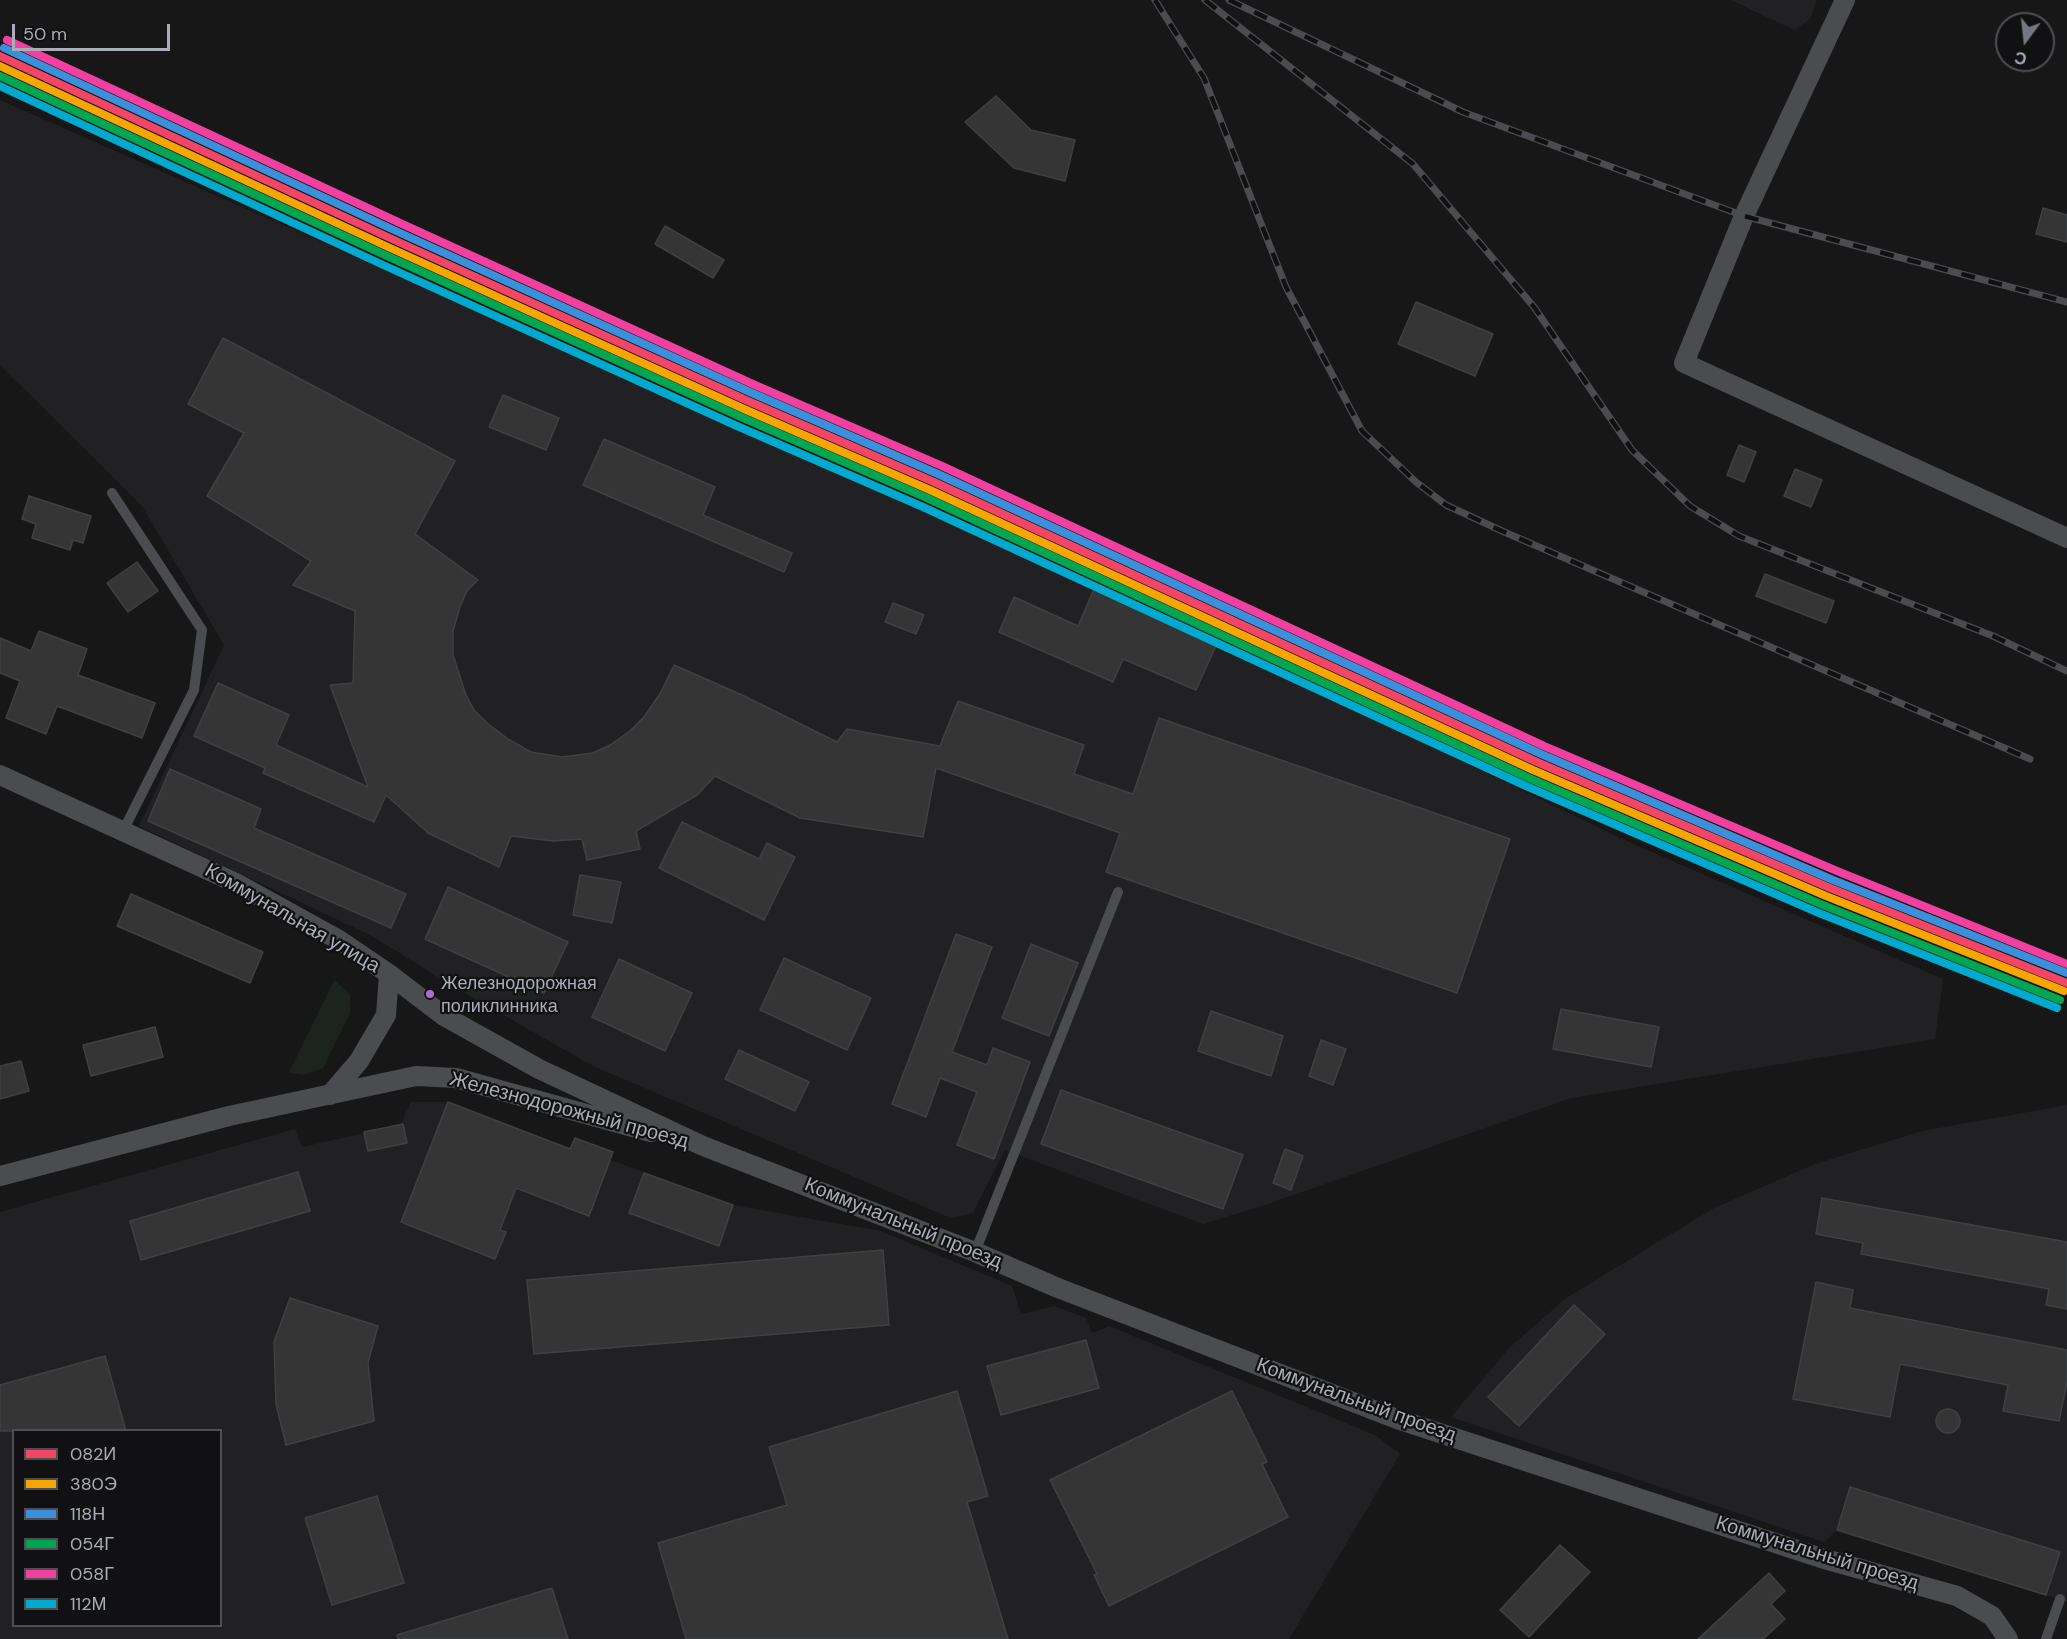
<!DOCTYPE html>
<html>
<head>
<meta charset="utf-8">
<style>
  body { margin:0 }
  #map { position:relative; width:2067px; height:1639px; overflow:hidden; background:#171717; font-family:"DM Sans",sans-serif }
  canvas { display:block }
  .legend { position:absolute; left:12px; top:1429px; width:210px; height:198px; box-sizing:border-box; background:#111113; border:2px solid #4d4f55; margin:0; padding:8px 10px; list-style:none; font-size:18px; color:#a8adb8 }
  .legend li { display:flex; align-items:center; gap:12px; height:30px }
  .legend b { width:30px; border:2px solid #4d4f55 }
  .north { position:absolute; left:1995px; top:12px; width:60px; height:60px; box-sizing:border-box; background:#111113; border:2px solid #4d4f55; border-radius:50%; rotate:195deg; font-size:16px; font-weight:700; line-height:24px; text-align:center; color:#a8adb8 }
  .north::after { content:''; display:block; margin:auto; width:21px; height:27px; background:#757880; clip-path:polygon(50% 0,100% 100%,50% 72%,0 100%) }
  .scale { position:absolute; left:12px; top:24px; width:158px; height:27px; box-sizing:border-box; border:3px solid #a8adb8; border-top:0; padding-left:8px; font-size:18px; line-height:21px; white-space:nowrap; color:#a8adb8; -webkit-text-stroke:4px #111113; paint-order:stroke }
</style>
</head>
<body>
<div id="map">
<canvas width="2067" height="1639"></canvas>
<ul class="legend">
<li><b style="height:8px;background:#f34667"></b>082И</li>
<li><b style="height:8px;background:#f7a600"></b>380Э</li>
<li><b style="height:8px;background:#3a90db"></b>118Н</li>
<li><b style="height:8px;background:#00a651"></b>054Г</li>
<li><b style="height:8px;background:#f240a1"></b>058Г</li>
<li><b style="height:8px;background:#00a9ce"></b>112М</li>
</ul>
<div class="north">С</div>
<div class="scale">50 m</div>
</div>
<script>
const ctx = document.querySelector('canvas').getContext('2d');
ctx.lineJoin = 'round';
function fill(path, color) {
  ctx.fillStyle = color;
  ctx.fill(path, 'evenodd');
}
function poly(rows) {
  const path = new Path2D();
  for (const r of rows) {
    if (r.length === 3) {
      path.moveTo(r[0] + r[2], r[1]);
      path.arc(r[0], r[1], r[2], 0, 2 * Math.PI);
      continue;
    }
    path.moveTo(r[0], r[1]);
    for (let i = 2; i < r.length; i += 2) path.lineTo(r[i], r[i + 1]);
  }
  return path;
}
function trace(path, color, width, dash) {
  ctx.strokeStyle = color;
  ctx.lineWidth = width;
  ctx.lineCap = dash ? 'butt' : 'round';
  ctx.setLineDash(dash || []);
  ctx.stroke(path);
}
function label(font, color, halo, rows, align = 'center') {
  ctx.font = font + ' "DM Sans",sans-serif';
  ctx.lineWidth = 4.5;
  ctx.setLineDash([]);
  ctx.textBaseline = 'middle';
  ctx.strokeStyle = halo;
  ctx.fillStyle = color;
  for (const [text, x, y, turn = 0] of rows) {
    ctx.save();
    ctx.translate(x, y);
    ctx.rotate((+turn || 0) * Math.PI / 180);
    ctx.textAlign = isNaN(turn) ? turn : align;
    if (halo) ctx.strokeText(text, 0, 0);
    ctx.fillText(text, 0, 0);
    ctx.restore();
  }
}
fill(poly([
  [1731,0,1817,0,1810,19,1794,30],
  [0,100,1091,582,1629,842,1943,979,1935,1039,1571,1098,1265,1205,1203,1224,1005,1150,973,1213,951,1218,595,1067,454,987,372,936,139,826,224,645,142,506,0,365],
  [411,1102,448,1102,570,1149,575,1138,613,1152,611,1160,733,1205,881,1231,1012,1286,1021,1314,1054,1306,1086,1318,1092,1333,1109,1326,1375,1435,1400,1454,1289,1639,0,1639,0,1212,295,1129,302,1147,400,1125],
  [14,1430,220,1430,220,1626,14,1626],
  [2067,1105,2067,1602,1837,1530,1824,1542,1451,1417,1509,1348,1566,1298,1714,1208,1815,1164,1922,1131]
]), '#212123');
fill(poly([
  [334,980,350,994,350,1013,323,1068,304,1075,289,1073]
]), '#1d241e');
const building = poly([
  [996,96,1031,130,1075,140,1065,181,1014,168,965,122,996,96],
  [2043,208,2067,215,2067,242,2036,234,2043,208],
  [665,226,724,260,713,278,655,244,665,226],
  [1416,302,1493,334,1475,376,1398,344,1416,302],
  [223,338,455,461,415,534,478,580,467,591,460,607,453,631,453,655,466,695,474,710,487,723,508,739,531,752,562,757,593,753,610,745,630,731,644,717,661,692,674,665,742,695,837,742,847,729,940,746,958,701,1084,745,1074,774,1133,794,1159,718,1510,839,1457,993,1106,872,1120,833,936,768,923,837,800,818,715,776,697,795,636,831,640,849,587,860,582,839,553,841,511,836,499,867,428,833,386,795,374,822,263,773,265,768,194,736,218,683,289,715,276,745,368,787,330,685,353,683,355,611,293,585,311,561,207,496,244,433,188,404,223,338],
  [503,395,559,418,546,450,489,427,503,395],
  [604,439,715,487,703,515,792,553,784,572,583,485,604,439],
  [1739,445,1756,452,1744,482,1727,475,1739,445],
  [1795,469,1822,480,1811,507,1784,496,1795,469],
  [29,496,91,516,83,543,73,540,70,550,32,538,36,524,22,519,29,496],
  [137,562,158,591,128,612,107,583,137,562],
  [1765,574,1834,601,1826,623,1756,596,1765,574],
  [1095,587,1218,641,1196,690,1123,659,1113,682,999,632,1014,597,1078,626,1095,587],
  [893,603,924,615,916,634,885,622,893,603],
  [39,631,87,649,78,675,155,703,142,738,57,706,46,734,6,718,20,681,0,673,0,638,31,651,39,631],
  [170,769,261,809,254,828,406,894,391,928,148,821,170,769],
  [682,822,759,859,767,843,795,857,764,920,659,868,682,822],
  [580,875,621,882,612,923,573,915,580,875],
  [448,887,568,942,544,993,425,939,448,887],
  [131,894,263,952,250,983,117,926,131,894],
  [956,934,992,947,952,1052,987,1065,993,1048,1030,1062,994,1159,957,1145,977,1092,940,1078,926,1117,892,1104,956,934],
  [1031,944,1078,963,1049,1036,1002,1018,1031,944],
  [784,958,871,998,847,1050,760,1010,784,958],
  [619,959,692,993,665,1051,592,1017,619,959],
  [1561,1009,1659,1027,1651,1067,1553,1049,1561,1009],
  [1211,1011,1283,1036,1271,1076,1198,1051,1211,1011],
  [155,1027,163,1057,91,1076,83,1045,155,1027],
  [1321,1040,1346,1049,1333,1085,1309,1076,1321,1040],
  [739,1050,809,1082,795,1111,725,1079,739,1050],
  [21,1061,29,1091,0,1099,0,1066,21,1061],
  [1061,1090,1243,1155,1223,1209,1041,1144,1061,1090],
  [448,1102,570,1149,575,1138,613,1152,589,1216,516,1188,500,1230,506,1232,495,1259,401,1222,448,1102],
  [403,1124,407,1143,368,1151,364,1132,403,1124],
  [1285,1149,1303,1156,1291,1190,1273,1183,1285,1149],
  [298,1172,310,1211,141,1260,130,1221,298,1172],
  [644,1173,733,1205,719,1246,629,1213,644,1173],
  [1822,1198,2067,1242,2067,1309,2046,1305,2049,1289,1861,1254,1863,1243,1816,1234,1822,1198],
  [883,1250,889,1325,534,1354,527,1280,883,1250],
  [1816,1282,1853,1290,1850,1308,2067,1350,2067,1382,2059,1421,2003,1411,2008,1385,1900,1364,1890,1417,1793,1399,1816,1282],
  [290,1298,378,1326,368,1363,374,1421,286,1445,276,1404,274,1342,290,1298],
  [1574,1305,1605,1334,1519,1426,1488,1397,1574,1305],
  [1086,1340,1099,1388,1001,1415,987,1366,1086,1340],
  [105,1356,126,1431,0,1431,0,1385,105,1356],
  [957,1391,988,1496,967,1502,1008,1639,686,1639,658,1543,787,1505,769,1447,957,1391],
  [1232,1391,1267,1462,1262,1464,1288,1517,1109,1606,1094,1575,1097,1574,1050,1480,1232,1391],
  [1948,1421,12],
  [1850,1487,2060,1552,2046,1595,1837,1530,1850,1487],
  [377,1496,404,1583,332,1605,305,1518,377,1496],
  [1560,1545,1590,1572,1529,1637,1500,1610,1560,1545],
  [1769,1573,1785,1591,1771,1604,1785,1619,1763,1639,1698,1639,1769,1573],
  [552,1588,568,1639,398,1639,397,1635,552,1588]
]);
fill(building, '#353536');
trace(building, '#3f4043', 1.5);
trace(poly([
  [112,493,202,630,194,690,123,831],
  [975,1252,1118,892],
  [2046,1639,2060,1599]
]), '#4b4c50', 10);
trace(poly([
  [1845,0,1744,216,1684,363,2067,538],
  [0,775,236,883,339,940,389,974,444,1016,539,1069,703,1146,975,1252,1058,1288,1397,1419,1821,1558,1957,1596,1992,1616,2008,1639],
  [330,1095,359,1061,386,1015,389,974],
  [0,1176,229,1116,416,1076,456,1078,651,1132]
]), '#4b4c50', 20);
const rail = poly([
  [1155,0,1204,78,1286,287,1362,431,1416,482,1446,505,1502,531,2030,759],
  [1205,0,1413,164,1534,307,1632,450,1690,506,1739,536,1993,636,2067,671],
  [1229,0,1463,112,1744,216,2067,302]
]);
trace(rail, '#4b4c4f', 7);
trace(rail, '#111113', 4.5, [14]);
trace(poly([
  [0,56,392,239,748,401,934,482,1537,762,1830,888,2067,983]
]), '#f34667', 8);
trace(poly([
  [0,66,388,247,744,409,930,490,1533,770,1826,896,2064,991]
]), '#f7a600', 8);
trace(poly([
  [4,48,396,231,752,393,938,474,1541,754,1833,880,2067,973]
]), '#3a90db', 8);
trace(poly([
  [0,76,385,255,741,417,927,498,1529,778,1823,905,2060,1000]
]), '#00a651', 8);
trace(poly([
  [7,40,400,223,755,385,942,466,1544,746,1837,871,2067,964]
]), '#f240a1', 8);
trace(poly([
  [0,86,381,264,737,426,923,507,1526,786,1819,913,2057,1008]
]), '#00a9ce', 8);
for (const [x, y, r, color] of [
  [430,994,5,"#b06ccc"]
]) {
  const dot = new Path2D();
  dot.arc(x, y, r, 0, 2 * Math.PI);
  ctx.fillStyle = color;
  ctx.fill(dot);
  trace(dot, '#111113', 2);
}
label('18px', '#a8adb8', '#111113', [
  ["Железнодорожная",441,984],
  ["поликлинника",441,1007]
], 'left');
label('20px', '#a8adb8', '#111113', [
  ["Коммунальная улица",292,919,30],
  ["Железнодорожный проезд",569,1111,15],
  ["Коммунальный проезд",903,1224,22],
  ["Коммунальный проезд",1356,1401,20],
  ["Коммунальный проезд",1817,1554,17]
]);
</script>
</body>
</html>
